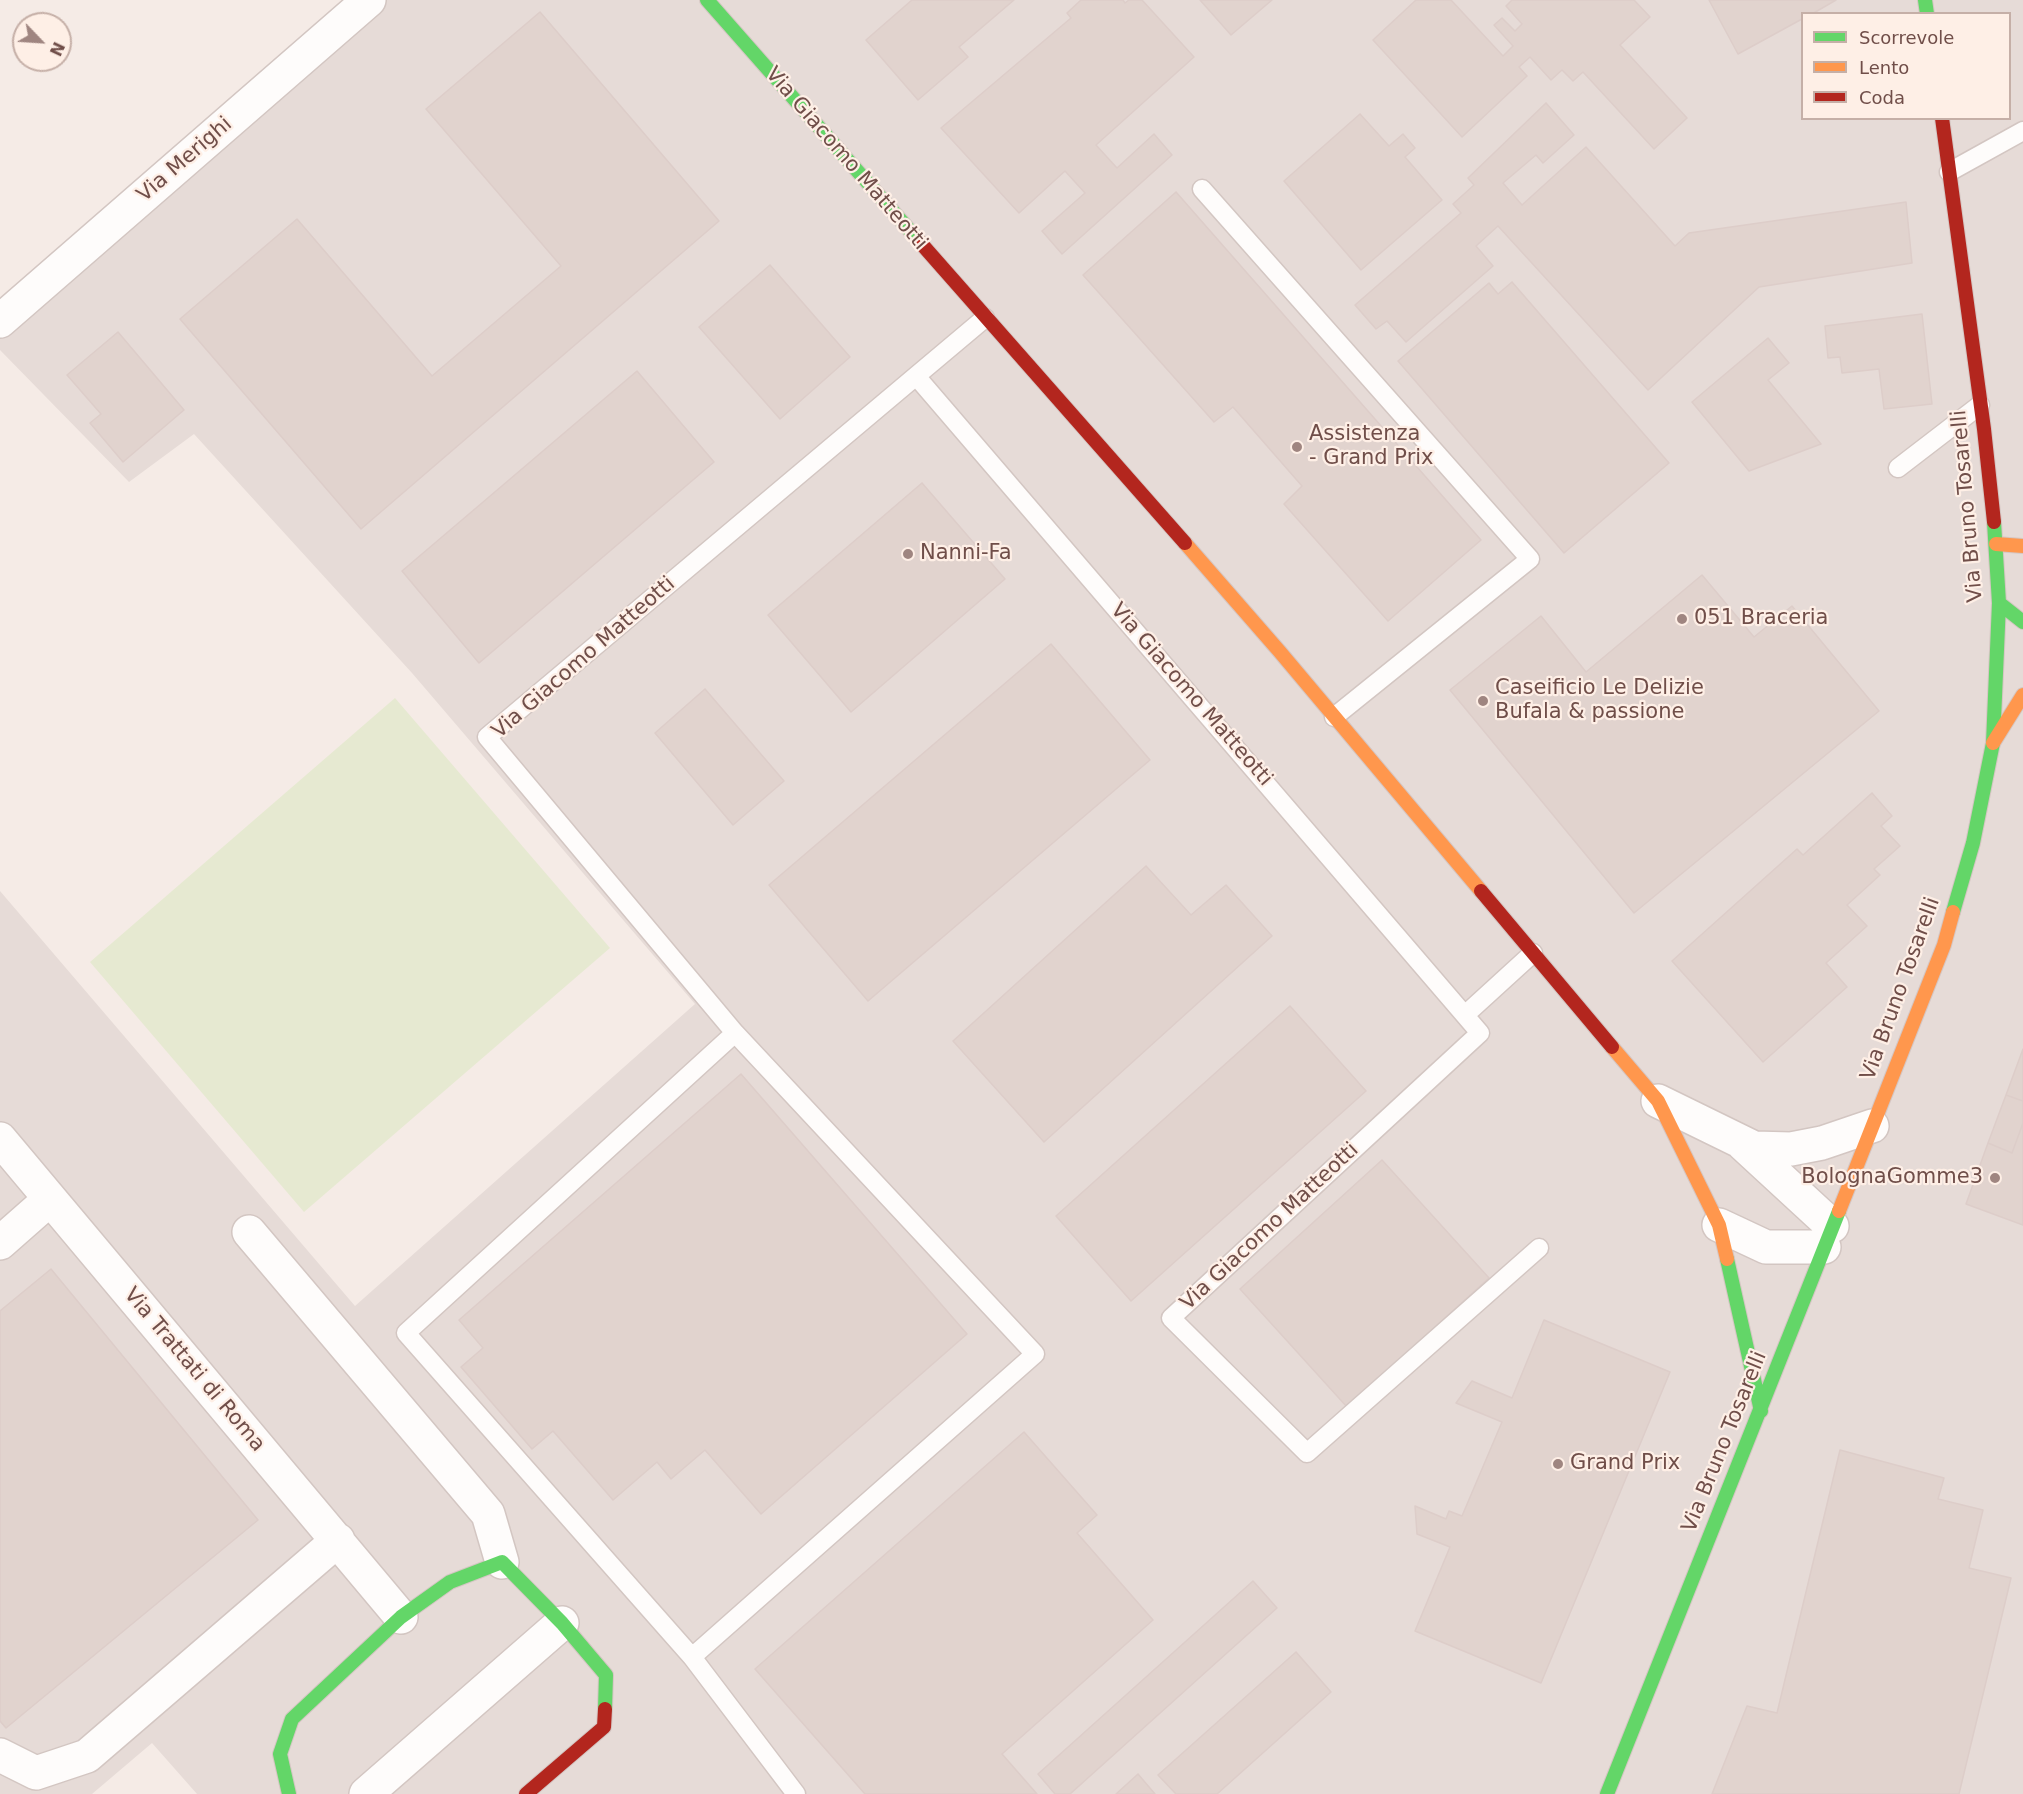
<!DOCTYPE html>
<html>
<head>
<meta charset="utf-8">
<style>
  body { margin:0 }
  #map { position:relative; width:2023px; height:1794px; overflow:hidden; background:#f5ebe6; font-family:"DejaVu Sans",sans-serif }
  canvas { display:block }
  .legend { position:absolute; left:1801px; top:12px; width:210px; height:108px; box-sizing:border-box; background:#feefe6; border:2px solid #c5afa7; margin:0; padding:8px 10px; list-style:none; font-size:18px; color:#704e49 }
  .legend li { display:flex; align-items:center; gap:12px; height:30px }
  .legend b { width:30px; border:2px solid #c5afa7 }
  .north { position:absolute; left:12px; top:12px; width:60px; height:60px; box-sizing:border-box; background:#feefe6; border:2px solid #c5afa7; border-radius:50%; rotate:115deg; font-size:16px; font-weight:700; line-height:24px; text-align:center; color:#704e49 }
  .north::after { content:''; display:block; margin:auto; width:21px; height:27px; background:#9f8580; clip-path:polygon(50% 0,100% 100%,50% 72%,0 100%) }
</style>
</head>
<body>
<div id="map">
<canvas width="2023" height="1794"></canvas>
<ul class="legend">
<li><b style="height:8px;background:#63d668"></b>Scorrevole</li>
<li><b style="height:8px;background:#ff974d"></b>Lento</li>
<li><b style="height:8px;background:#b3261e"></b>Coda</li>
</ul>
<div class="north">N</div>
</div>
<script>
const ctx = document.querySelector('canvas').getContext('2d');
ctx.lineJoin = 'round';
function fill(path, color) {
  ctx.fillStyle = color;
  ctx.fill(path, 'evenodd');
}
function poly(rows) {
  const path = new Path2D();
  for (const r of rows) {
    path.moveTo(r[0], r[1]);
    for (let i = 2; i < r.length; i += 2) path.lineTo(r[i], r[i + 1]);
  }
  return path;
}
function trace(path, color, width, dash) {
  ctx.strokeStyle = color;
  ctx.lineWidth = width;
  ctx.lineCap = dash ? 'butt' : 'round';
  ctx.setLineDash(dash || []);
  ctx.stroke(path);
}
function label(font, color, halo, rows, align = 'center') {
  ctx.font = font + ' "DejaVu Sans",sans-serif';
  ctx.lineWidth = 4.5;
  ctx.setLineDash([]);
  ctx.textBaseline = 'middle';
  ctx.strokeStyle = halo;
  ctx.fillStyle = color;
  for (const [text, x, y, turn = 0] of rows) {
    ctx.save();
    ctx.translate(x, y);
    ctx.rotate((+turn || 0) * Math.PI / 180);
    ctx.textAlign = isNaN(turn) ? turn : align;
    if (halo) ctx.strokeText(text, 0, 0);
    ctx.fillText(text, 0, 0);
    ctx.restore();
  }
}
fill(poly([
  [373,0,2023,0,2023,1794,197,1794,152,1743,92,1794,0,1794,0,891,355,1306,695,1004,412,673,194,434,129,482,0,350,0,329],
  [1802,14,2010,14,2010,118,1802,118]
]), '#e6dbd7');
fill(poly([
  [395,698,610,948,304,1212,90,962]
]), '#e6e9d1');
const building = poly([
  [912,0,1014,0,959,47,968,57,918,100,866,40,912,0],
  [1081,0,1123,0,1125,3,1129,0,1142,0,1194,57,1096,145,1117,168,1154,134,1172,155,1062,254,1042,231,1085,193,1065,171,1019,213,941,128,1071,18,1067,13,1081,0],
  [1200,0,1272,0,1231,35,1200,0],
  [1416,0,1451,0,1503,56,1513,46,1494,25,1502,18,1515,31,1522,24,1506,6,1512,0,1634,0,1650,17,1620,45,1687,118,1654,149,1583,72,1573,81,1562,70,1551,80,1530,57,1519,67,1527,76,1462,137,1373,40,1416,0],
  [1709,0,1836,0,1812,14,1802,14,1802,19,1738,54,1709,0],
  [540,12,719,221,361,529,180,319,297,219,432,376,561,266,426,109,540,12],
  [1546,103,1574,135,1543,163,1536,155,1503,183,1522,205,1586,147,1675,246,1689,233,1906,202,1912,263,1759,287,1648,390,1498,226,1476,246,1493,266,1406,342,1387,321,1376,329,1355,305,1461,213,1453,204,1474,185,1468,178,1546,103],
  [1360,114,1389,146,1403,134,1415,148,1405,157,1442,200,1361,270,1284,181,1360,114],
  [1176,192,1481,540,1388,621,1284,504,1302,486,1233,407,1214,422,1083,275,1176,192],
  [770,265,850,357,780,419,699,327,770,265],
  [1512,282,1669,463,1564,553,1398,361,1489,283,1498,294,1512,282],
  [1922,314,1932,404,1884,409,1879,369,1842,373,1840,357,1828,358,1825,326,1922,314],
  [118,332,184,410,123,462,90,423,101,414,67,375,118,332],
  [1768,338,1789,363,1768,380,1821,444,1749,471,1692,402,1768,338],
  [637,371,714,462,479,663,402,571,637,371],
  [922,483,1005,579,851,712,768,615,922,483],
  [1702,575,1754,637,1792,606,1879,711,1634,913,1450,690,1541,616,1586,672,1702,575],
  [1051,644,1150,760,868,1001,769,885,1051,644],
  [705,689,784,781,733,825,655,733,705,689],
  [1872,793,1892,816,1881,826,1900,846,1874,869,1880,875,1847,905,1867,926,1826,963,1847,987,1763,1062,1672,961,1797,849,1803,855,1872,793],
  [1146,866,1191,915,1226,885,1272,936,1044,1142,953,1041,1146,866],
  [1290,1006,1366,1091,1131,1301,1056,1216,1290,1006],
  [2023,1049,2023,1101,2006,1095,2023,1049],
  [741,1074,967,1334,761,1514,705,1450,671,1479,657,1462,613,1500,553,1431,532,1449,461,1367,483,1348,459,1320,741,1074],
  [2006,1095,2023,1101,2023,1123,2012,1153,1988,1143,2006,1095],
  [2023,1123,2023,1225,1966,1204,1988,1143,2012,1153,2023,1123],
  [1382,1160,1489,1278,1347,1407,1240,1289,1382,1160],
  [51,1269,258,1520,6,1728,0,1721,0,1311,51,1269],
  [1544,1320,1670,1372,1541,1683,1415,1631,1450,1547,1417,1534,1415,1506,1446,1519,1449,1511,1462,1516,1502,1422,1456,1403,1472,1381,1512,1398,1544,1320],
  [1024,1432,1097,1515,1077,1533,1153,1620,1002,1754,1037,1794,865,1794,755,1669,1024,1432],
  [1840,1450,1944,1478,1938,1499,1983,1510,1969,1568,2011,1578,1959,1794,1712,1794,1747,1706,1777,1713,1840,1450],
  [1253,1581,1277,1608,1070,1794,1055,1794,1038,1774,1253,1581],
  [1296,1652,1331,1692,1217,1794,1176,1794,1158,1775,1296,1652],
  [1138,1774,1155,1794,1116,1794,1138,1774]
]);
fill(building, '#e1d3ce');
trace(building, '#ddcdc9', 1.5);
const lane = poly([
  [1949,172,2023,131],
  [1202,189,1530,559,1334,717],
  [916,376,985,318],
  [1898,468,1980,405],
  [1465,1015,1533,953],
  [735,1033,487,737,916,376,1480,1033,1171,1318,1307,1453,1539,1248],
  [692,1657,1035,1354,735,1033,406,1333,692,1657,796,1794]
]);
const street = poly([
  [0,321,369,0],
  [1658,1101,1754,1148,1791,1149,1822,1143,1872,1126],
  [0,1139,401,1617],
  [1743,1144,1832,1226],
  [1719,1225,1766,1247,1824,1247],
  [249,1232,488,1514,502,1562],
  [0,1243,50,1199],
  [0,1755,36,1773,87,1756,338,1540],
  [366,1794,562,1623]
]);
const fast = poly([
  [707,0,919,241],
  [1925,0,1927,14],
  [1999,603,2023,622],
  [1953,912,1973,843,1993,743,1999,603,1994,522],
  [1727,1259,1761,1411],
  [289,1794,280,1754,292,1719,401,1617,450,1582,502,1562,562,1623,606,1675,605,1709],
  [1607,1794,1839,1211]
]);
const slow = poly([
  [1185,543,1280,652,1481,891],
  [1996,544,2023,546],
  [1993,743,2023,695],
  [1612,1047,1658,1101,1719,1225,1727,1259],
  [1839,1211,1944,945,1953,912]
]);
const jam = poly([
  [1942,118,1984,429,1994,522],
  [919,241,1185,543],
  [1481,891,1612,1047],
  [526,1794,604,1727,605,1709]
]);
trace(lane, '#d3c6c2', 21);
trace(street, '#d3c6c2', 36);
trace(fast, '#d5c6c3', 16);
trace(slow, '#d5c6c3', 16);
trace(jam, '#d5c6c3', 16);
trace(lane, '#fefcfb', 18);
trace(street, '#fefcfb', 33);
trace(fast, '#63d668', 14);
trace(slow, '#ff974d', 14);
trace(jam, '#b3261e', 14);
for (const [x, y, r, color] of [
  [1297,447,6,"#9f8580"],
  [908,554,6,"#9f8580"],
  [1682,619,6,"#9f8580"],
  [1483,701,6,"#9f8580"],
  [1995,1178,6,"#9f8580"],
  [1558,1464,6,"#9f8580"]
]) {
  const dot = new Path2D();
  dot.arc(x, y, r, 0, 2 * Math.PI);
  ctx.fillStyle = color;
  ctx.fill(dot);
  trace(dot, '#feefe6', 2);
}
label('21px', '#704e49', '#feefe6', [
  ["Via Giacomo Matteotti",846,159,49],
  ["Via Merighi",185,160,-41],
  ["Via Bruno Tosarelli",1968,506,-95],
  ["Via Giacomo Matteotti",584,658,-41],
  ["Via Giacomo Matteotti",1191,695,49],
  ["Via Bruno Tosarelli",1901,989,-70],
  ["Via Giacomo Matteotti",1270,1227,-43],
  ["Via Trattati di Roma",194,1370,50],
  ["Via Bruno Tosarelli",1725,1442,-68]
]);
label('21px', '#704e49', '#feefe6', [
  ["Assistenza",1309,435],
  ["- Grand Prix",1309,459],
  ["Nanni-Fa",920,554],
  ["051 Braceria",1694,619],
  ["Caseificio Le Delizie",1495,689],
  ["Bufala & passione",1495,713],
  ["BolognaGomme3",1983,1178,"right"],
  ["Grand Prix",1570,1464]
], 'left');
</script>
</body>
</html>
